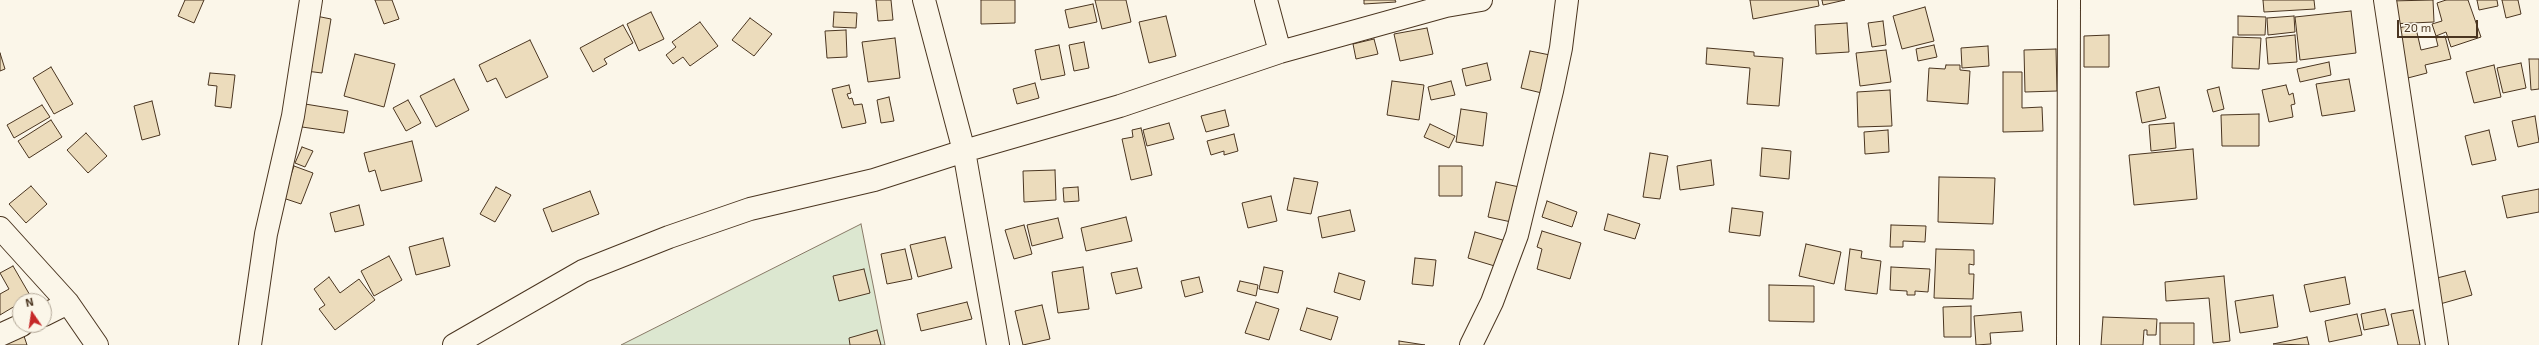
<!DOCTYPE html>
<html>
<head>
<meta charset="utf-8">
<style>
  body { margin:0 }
  #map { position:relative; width:2539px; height:345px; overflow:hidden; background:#fbf6e9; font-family:"Exo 2",sans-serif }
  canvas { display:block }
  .north { position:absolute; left:12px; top:293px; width:40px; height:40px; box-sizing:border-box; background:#fbf6e9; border:1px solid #b4a999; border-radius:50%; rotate:347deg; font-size:11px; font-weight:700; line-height:16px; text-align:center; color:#4a3520 }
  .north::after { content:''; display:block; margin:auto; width:14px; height:18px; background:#c62828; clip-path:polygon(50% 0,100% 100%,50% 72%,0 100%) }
  .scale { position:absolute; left:2397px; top:20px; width:81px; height:18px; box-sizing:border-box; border:2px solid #4a3520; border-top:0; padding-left:5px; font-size:12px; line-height:14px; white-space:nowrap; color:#4a3520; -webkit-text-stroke:3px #fbf6e9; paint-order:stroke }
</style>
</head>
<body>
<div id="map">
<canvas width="2539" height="345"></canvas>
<div class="north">N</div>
<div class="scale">20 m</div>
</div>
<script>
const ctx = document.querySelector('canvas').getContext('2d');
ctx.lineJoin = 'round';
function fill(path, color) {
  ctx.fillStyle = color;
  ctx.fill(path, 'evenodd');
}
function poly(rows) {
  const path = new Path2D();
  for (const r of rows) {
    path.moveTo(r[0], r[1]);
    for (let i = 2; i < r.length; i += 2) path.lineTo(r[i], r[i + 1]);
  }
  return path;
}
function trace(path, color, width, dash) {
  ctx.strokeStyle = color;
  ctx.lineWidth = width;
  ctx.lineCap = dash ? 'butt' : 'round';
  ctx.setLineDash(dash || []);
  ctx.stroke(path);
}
const green = poly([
  [861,224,885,345,621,345,861,224]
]);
fill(green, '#dce7d0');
trace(green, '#887966', 1);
const building = poly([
  [185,0,204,0,194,23,178,16,185,0],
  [375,0,392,0,399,19,384,24,375,0],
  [876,0,891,0,893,20,878,21,876,0],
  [981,0,1015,0,1015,23,981,24,981,0],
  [1095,0,1126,0,1131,22,1102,29,1095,0],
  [1364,0,1395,0,1396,2,1364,4,1364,0],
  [1750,0,1818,0,1819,6,1753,19,1750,0],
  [1822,0,1845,0,1823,5,1822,0],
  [2263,0,2314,0,2315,9,2264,12,2263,0],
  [2433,0,2434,22,2390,24,2389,1,2433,0],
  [2446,0,2468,0,2481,37,2451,47,2446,32,2436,36,2432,24,2442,21,2437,3,2446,0],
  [2477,0,2497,0,2498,6,2479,10,2477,0],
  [2502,0,2518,0,2521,14,2506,18,2502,0],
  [1093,4,1097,22,1069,28,1065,10,1093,4],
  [1925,7,1934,41,1902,49,1893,16,1925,7],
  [2351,11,2356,53,2300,60,2295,17,2351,11],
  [651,12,664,39,639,51,627,24,651,12],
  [834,12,857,13,856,28,833,27,834,12],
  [316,16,331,19,322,73,306,71,316,16],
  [1166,16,1176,56,1149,63,1139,22,1166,16],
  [2238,16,2266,17,2265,35,2238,35,2238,16],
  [2294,16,2295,32,2268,35,2267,18,2294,16],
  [750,18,772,34,754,56,732,40,750,18],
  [1883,21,1886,45,1872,47,1868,23,1883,21],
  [700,22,718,46,690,66,683,57,673,64,666,55,676,47,672,42,700,22],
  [1847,23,1849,52,1816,54,1815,25,1847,23],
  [2415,24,2421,50,2438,46,2436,38,2445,36,2451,59,2425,65,2427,73,2404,79,2391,30,2415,24],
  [623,25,633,43,604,59,607,64,593,72,580,48,623,25],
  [1427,28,1433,54,1400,61,1394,34,1427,28],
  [846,30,847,57,827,58,825,31,846,30],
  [2109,35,2109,67,2084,67,2084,36,2109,35],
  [2295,35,2297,62,2268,64,2266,38,2295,35],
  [2233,37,2261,38,2259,69,2232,68,2233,37],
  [895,38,900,78,868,82,862,42,895,38],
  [1374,39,1378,54,1356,59,1353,44,1374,39],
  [530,40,548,77,506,98,496,78,487,82,479,65,530,40],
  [1084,42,1089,68,1074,71,1069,45,1084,42],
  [1059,45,1065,75,1041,80,1035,50,1059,45],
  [1934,45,1937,57,1918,61,1916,49,1934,45],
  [1988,46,1989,66,1962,68,1961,48,1988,46],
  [1707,48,1754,52,1754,56,1783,58,1779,106,1747,104,1750,68,1706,64,1707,48],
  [2056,49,2057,91,2025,92,2024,50,2056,49],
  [1886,50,1891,82,1860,86,1856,53,1886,50],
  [1530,51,1555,56,1546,94,1521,88,1530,51],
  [0,53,5,69,0,71,0,53],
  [355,54,395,64,384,107,344,96,355,54],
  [2529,59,2539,59,2539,89,2531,90,2529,59],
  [2329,62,2331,75,2300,82,2297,69,2329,62],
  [1487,63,1491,80,1466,86,1462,69,1487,63],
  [2521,63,2526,88,2503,93,2497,68,2521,63],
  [1946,65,1960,65,1960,70,1970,71,1968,104,1927,101,1929,68,1945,69,1946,65],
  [2494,65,2501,97,2474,103,2466,72,2494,65],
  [51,67,73,104,54,114,33,78,51,67],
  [2003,72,2022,72,2022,108,2042,107,2043,131,2003,132,2003,72],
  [210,73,235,75,231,108,215,106,217,86,208,85,210,73],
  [454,79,469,110,436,127,420,96,454,79],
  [2349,79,2355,111,2322,116,2316,84,2349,79],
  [1392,81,1424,85,1419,120,1387,115,1392,81],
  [1451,81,1455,95,1431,100,1428,87,1451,81],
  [1035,83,1039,98,1017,104,1013,89,1035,83],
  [849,85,851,93,847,94,849,99,852,98,854,105,862,104,866,123,842,128,832,89,849,85],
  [2286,85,2289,95,2293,93,2295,104,2291,105,2293,117,2269,122,2262,90,2286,85],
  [2159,87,2166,118,2142,123,2136,92,2159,87],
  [2219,87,2224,109,2213,112,2207,90,2219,87],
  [1890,90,1892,126,1858,127,1857,92,1890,90],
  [889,97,894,121,881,123,877,100,889,97],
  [408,100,421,123,406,131,393,108,408,100],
  [152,101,160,135,142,140,134,106,152,101],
  [305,104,348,111,344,133,302,127,305,104],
  [42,105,50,117,14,138,7,125,42,105],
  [1461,109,1487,113,1483,146,1456,142,1461,109],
  [1225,110,1229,126,1206,132,1201,116,1225,110],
  [2259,114,2259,146,2222,146,2221,115,2259,114],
  [2535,116,2539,142,2518,147,2512,121,2535,116],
  [51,120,62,137,29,158,18,141,51,120],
  [1169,123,1174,139,1147,146,1143,130,1169,123],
  [2174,123,2176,148,2151,151,2149,125,2174,123],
  [1430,124,1455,136,1449,148,1424,137,1430,124],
  [1141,128,1152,175,1131,180,1122,139,1133,137,1132,130,1141,128],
  [1888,130,1889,152,1865,154,1864,132,1888,130],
  [2489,130,2496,160,2472,165,2465,136,2489,130],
  [86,133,107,156,88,173,67,150,86,133],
  [1234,134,1238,151,1224,155,1224,151,1211,155,1207,141,1234,134],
  [412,141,422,181,381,191,375,170,369,172,364,153,412,141],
  [302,147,313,151,305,167,295,163,302,147],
  [1762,148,1791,151,1789,179,1760,176,1762,148],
  [2193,149,2197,199,2134,205,2129,155,2193,149],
  [1650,153,1668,156,1660,199,1643,197,1650,153],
  [1711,160,1714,185,1680,190,1677,166,1711,160],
  [294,166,313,173,301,204,283,198,294,166],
  [1439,166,1462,166,1462,196,1439,196,1439,166],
  [1055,170,1056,200,1024,202,1023,171,1055,170],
  [1939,177,1995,178,1993,224,1938,222,1939,177],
  [1294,178,1318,182,1311,214,1287,210,1294,178],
  [1496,182,1524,188,1516,223,1488,217,1496,182],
  [31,186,47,204,26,223,9,204,31,186],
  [496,187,511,195,495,222,480,214,496,187],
  [1078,187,1079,201,1064,202,1063,188,1078,187],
  [2539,189,2539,212,2507,218,2502,196,2539,189],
  [590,191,599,214,552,232,543,209,590,191],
  [1271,196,1277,221,1248,228,1242,203,1271,196],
  [1547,201,1577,212,1572,227,1542,217,1547,201],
  [359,205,364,225,335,232,330,213,359,205],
  [1732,208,1763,212,1760,236,1729,232,1732,208],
  [1350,210,1355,231,1322,238,1318,217,1350,210],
  [1608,214,1640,224,1635,239,1604,230,1608,214],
  [1126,217,1132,241,1086,251,1081,228,1126,217],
  [1058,218,1063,238,1032,246,1027,225,1058,218],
  [1024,225,1032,254,1014,259,1005,230,1024,225],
  [1891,225,1926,226,1925,242,1903,241,1903,247,1890,247,1891,225],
  [1542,231,1581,243,1570,279,1537,269,1542,249,1537,247,1542,231],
  [1475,232,1506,241,1498,267,1468,258,1475,232],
  [945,237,952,268,918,277,910,245,945,237],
  [443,238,450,266,416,275,409,247,443,238],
  [1806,244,1841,252,1834,284,1799,276,1806,244],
  [905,249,912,279,887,284,881,254,905,249],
  [1850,249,1862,251,1861,258,1881,261,1877,294,1845,290,1850,249],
  [1936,249,1974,250,1974,265,1969,264,1969,274,1974,274,1973,299,1934,298,1936,249],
  [389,256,402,280,374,296,361,271,389,256],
  [1415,258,1436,260,1433,286,1412,284,1415,258],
  [13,266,31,297,20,301,20,303,0,315,0,294,9,289,0,273,13,266],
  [1083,267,1089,309,1058,313,1052,272,1083,267],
  [1264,267,1283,271,1278,293,1259,289,1264,267],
  [1891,267,1930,269,1928,292,1915,291,1915,295,1907,295,1907,291,1890,290,1891,267],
  [1137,268,1142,288,1116,294,1111,273,1137,268],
  [864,269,870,293,839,301,833,276,864,269],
  [2465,271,2472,295,2440,304,2433,279,2465,271],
  [1339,273,1365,281,1360,300,1334,292,1339,273],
  [2224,276,2230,341,2213,343,2209,298,2166,301,2165,282,2224,276],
  [329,277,340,293,359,279,375,300,335,330,319,309,325,305,314,289,329,277],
  [1199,277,1203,292,1185,297,1181,281,1199,277],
  [2345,277,2350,304,2310,312,2304,285,2345,277],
  [1240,281,1258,285,1256,296,1237,291,1240,281],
  [1769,285,1814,286,1814,322,1769,321,1769,285],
  [2273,295,2278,327,2240,333,2235,301,2273,295],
  [967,302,972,319,921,331,917,314,967,302],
  [1256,302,1279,309,1269,340,1245,333,1256,302],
  [1042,305,1050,339,1023,345,1015,311,1042,305],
  [1971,306,1971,337,1944,337,1943,307,1971,306],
  [1307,308,1338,317,1331,340,1300,330,1307,308],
  [2385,309,2389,325,2364,330,2361,314,2385,309],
  [2413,310,2420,345,2398,345,2391,314,2413,310],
  [2021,312,2023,331,1990,333,1991,344,1976,345,1974,316,2021,312],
  [2357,314,2362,335,2329,342,2325,321,2357,314],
  [2103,317,2157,319,2156,335,2147,335,2147,330,2144,330,2143,345,2101,345,2103,317],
  [2160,323,2194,323,2194,345,2160,345,2160,323],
  [877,330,881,345,850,345,849,338,877,330],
  [24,336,27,345,0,345,24,336],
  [2307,337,2309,345,2273,344,2307,337],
  [1399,341,1425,345,1399,345,1399,341]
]);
fill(building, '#ecdcbc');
trace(building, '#4a3520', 1);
const minor = poly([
  [924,0,964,151,998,345],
  [1266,0,1280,52],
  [2385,0,2437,345],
  [0,228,68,303,97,345],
  [44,315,68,303],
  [0,335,22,325],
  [250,345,266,234,293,116,311,0],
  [454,345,583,271,669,237,750,209,874,180,964,151,1120,106,1280,52,1446,6,1481,0],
  [1471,345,1492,302,1517,235,1552,91,1561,48,1567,0],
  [2068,345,2069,0]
]);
trace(minor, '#4a3520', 24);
trace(minor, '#fbf6e9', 22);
</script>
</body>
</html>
